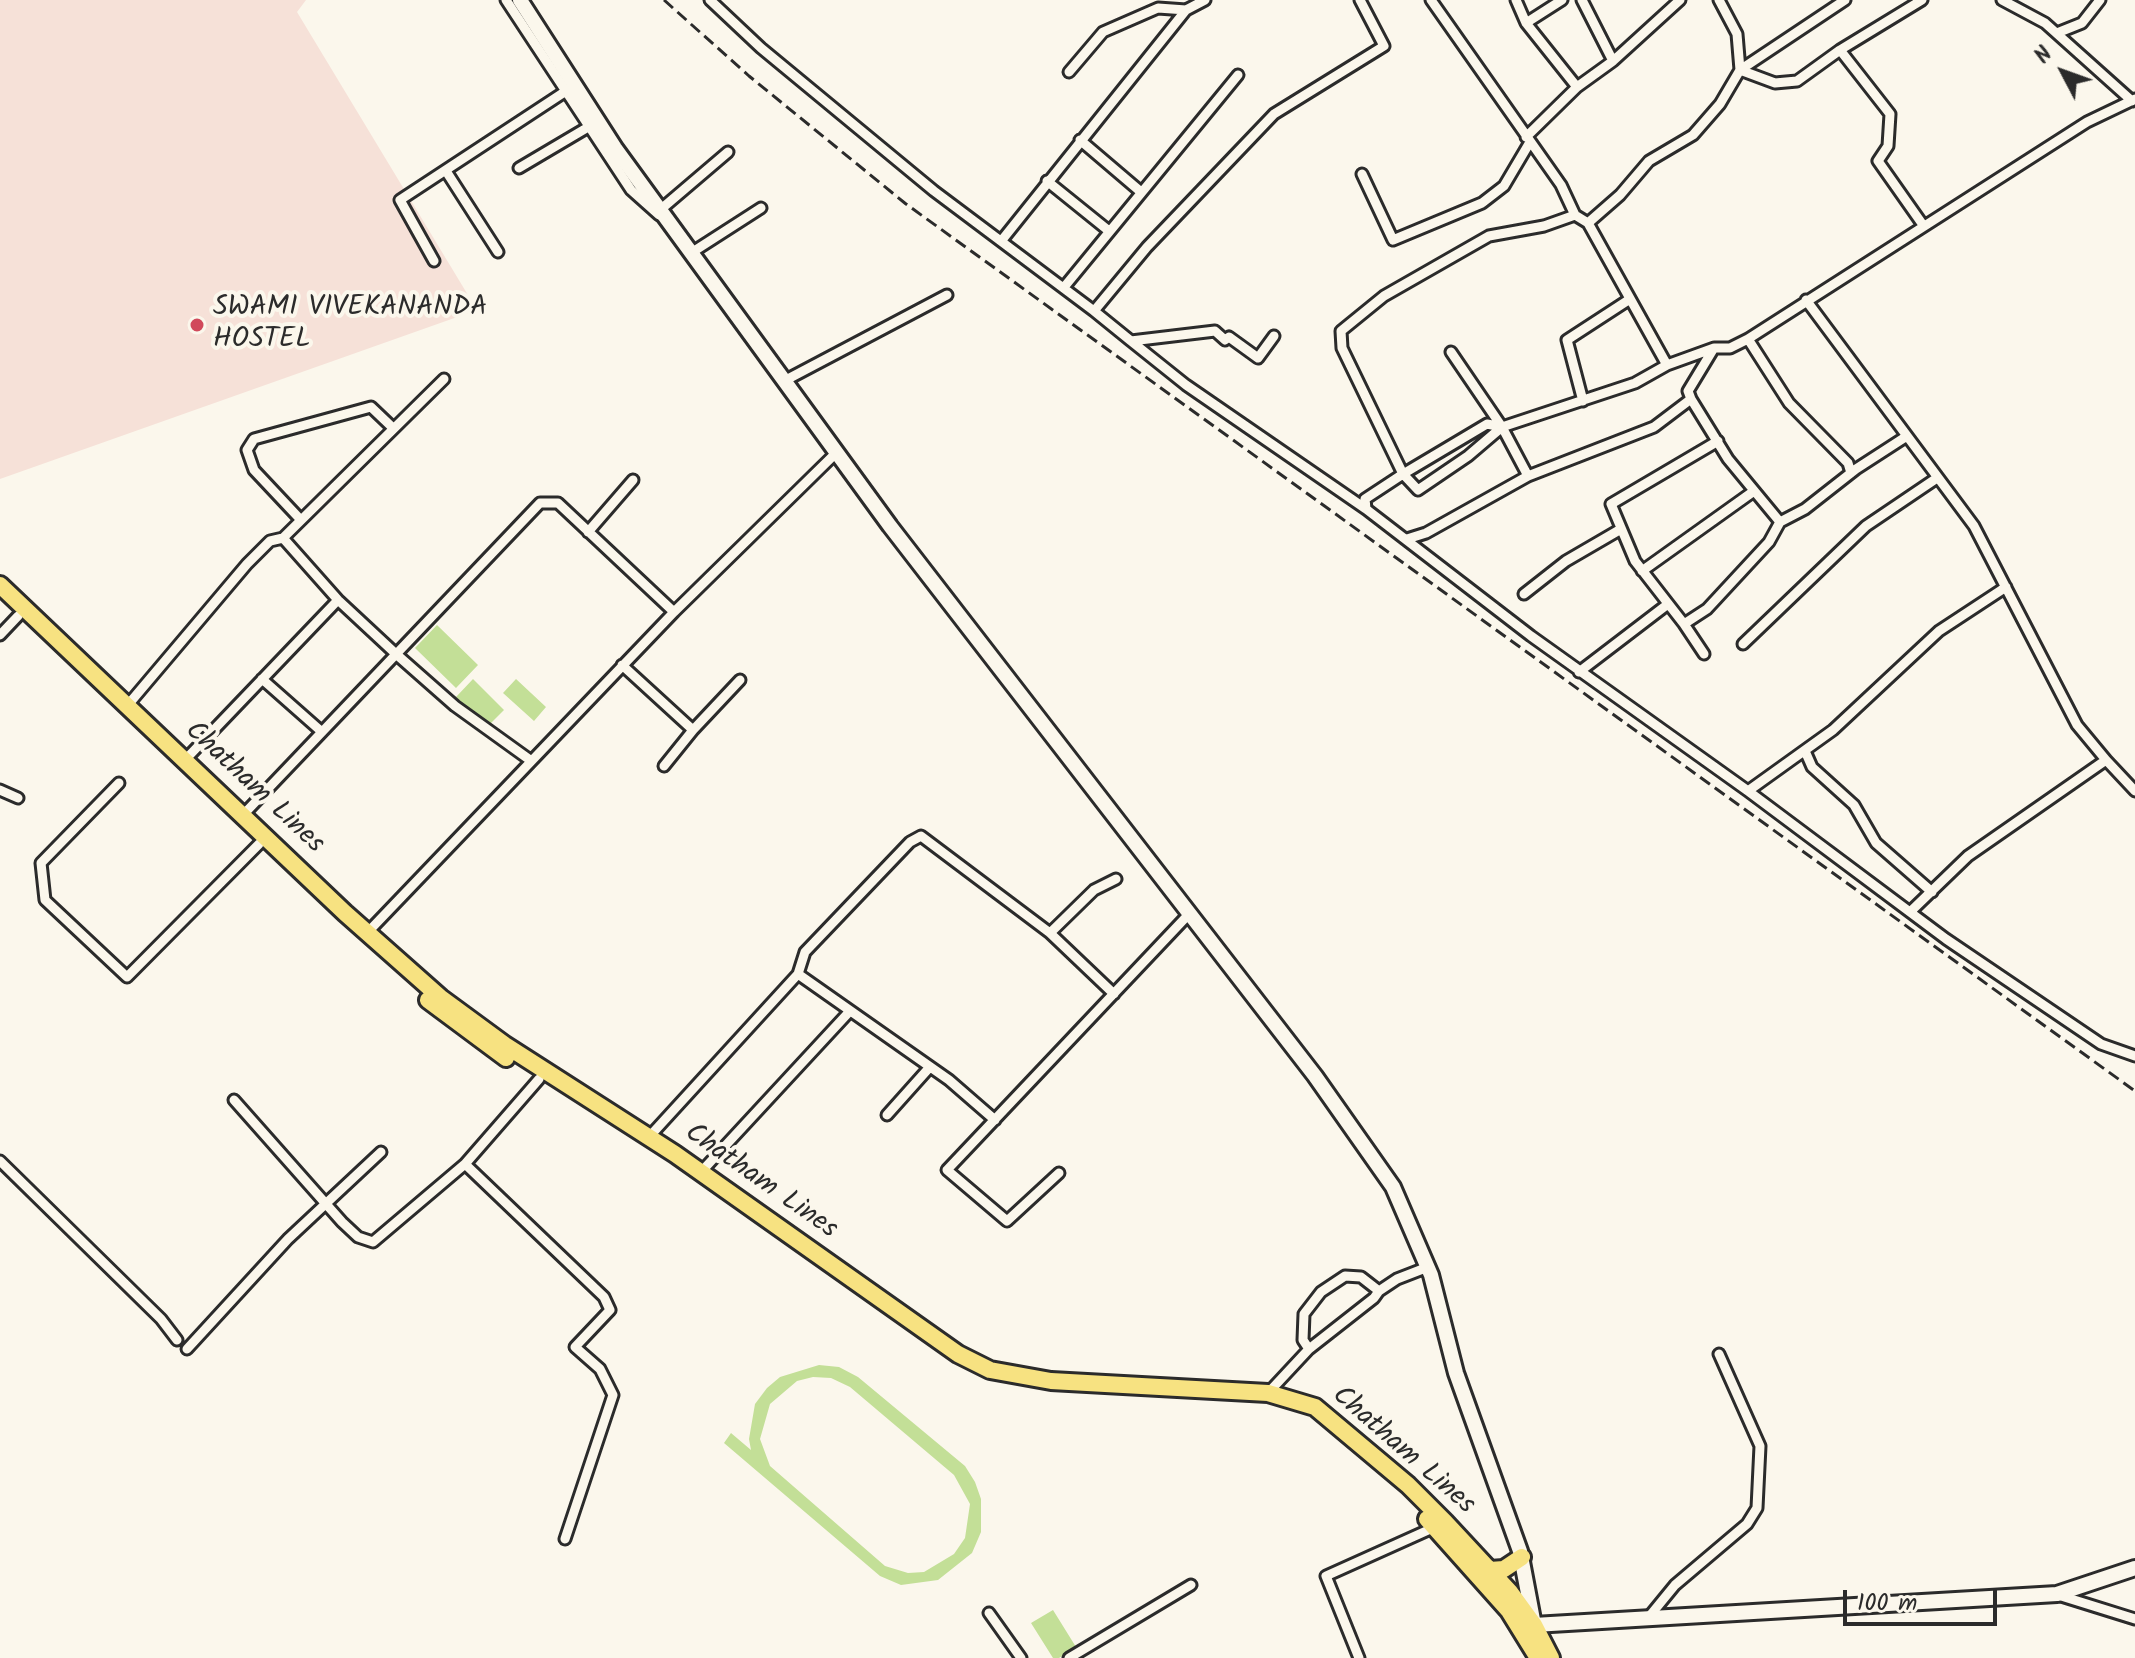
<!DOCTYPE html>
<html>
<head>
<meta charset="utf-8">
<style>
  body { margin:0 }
  #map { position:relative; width:2135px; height:1658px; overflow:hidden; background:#fbf7ec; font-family:Kalam,sans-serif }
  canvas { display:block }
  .north { position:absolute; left:2023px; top:32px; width:80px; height:80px; -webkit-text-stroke:6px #fbf7ec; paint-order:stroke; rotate:311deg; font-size:22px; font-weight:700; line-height:32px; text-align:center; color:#2b2b2b }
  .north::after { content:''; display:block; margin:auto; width:28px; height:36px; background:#2b2b2b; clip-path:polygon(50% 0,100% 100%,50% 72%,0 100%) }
  .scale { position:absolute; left:1843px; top:1590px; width:154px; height:36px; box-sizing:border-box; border:4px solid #2b2b2b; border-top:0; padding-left:10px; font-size:24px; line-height:28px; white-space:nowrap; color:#2b2b2b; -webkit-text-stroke:6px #fbf7ec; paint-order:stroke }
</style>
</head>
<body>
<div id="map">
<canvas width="2135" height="1658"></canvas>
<div class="north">N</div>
<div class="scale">100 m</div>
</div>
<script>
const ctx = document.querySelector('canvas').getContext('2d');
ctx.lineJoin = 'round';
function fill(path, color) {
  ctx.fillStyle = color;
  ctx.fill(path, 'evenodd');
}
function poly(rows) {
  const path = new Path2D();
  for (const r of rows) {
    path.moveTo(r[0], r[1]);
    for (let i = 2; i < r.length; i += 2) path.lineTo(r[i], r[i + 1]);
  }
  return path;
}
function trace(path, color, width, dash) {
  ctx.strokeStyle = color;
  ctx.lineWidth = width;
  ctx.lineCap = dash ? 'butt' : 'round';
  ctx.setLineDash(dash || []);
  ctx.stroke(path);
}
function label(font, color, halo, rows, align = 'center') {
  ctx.font = font + ' Kalam,sans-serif';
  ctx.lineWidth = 8;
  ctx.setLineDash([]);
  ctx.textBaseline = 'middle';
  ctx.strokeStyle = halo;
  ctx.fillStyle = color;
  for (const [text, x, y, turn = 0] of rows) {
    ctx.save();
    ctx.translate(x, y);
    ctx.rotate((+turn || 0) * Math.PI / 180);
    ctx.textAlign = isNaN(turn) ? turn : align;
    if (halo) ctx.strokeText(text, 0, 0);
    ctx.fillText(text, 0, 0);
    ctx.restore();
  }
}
fill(poly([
  [0,0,306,0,297,12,477,310,0,479]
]), '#f6e1d8');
fill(poly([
  [437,625,478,665,456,688,415,648],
  [473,679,504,710,487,727,456,697],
  [516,679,546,707,534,721,503,693],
  [819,1365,839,1367,858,1377,965,1466,975,1482,981,1499,981,1532,972,1553,938,1580,901,1585,880,1576,724,1443,731,1433,751,1450,749,1439,755,1404,767,1388,780,1377],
  [813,1377,831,1378,850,1387,954,1475,970,1504,965,1538,954,1554,924,1572,908,1573,885,1566,770,1466,760,1439,770,1404,797,1381],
  [1053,1610,1076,1647,1059,1658,1053,1658,1031,1623]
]), '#c3df97');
const street = poly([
  [506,0,631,190,659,215],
  [710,0,761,48,934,191,1094,311,1147,247,1274,114,1384,46,1360,0],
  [1431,0,1561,185,1575,215,1588,223,1667,365,1635,383,1502,427,1468,456,1418,490,1403,474,1342,348,1341,331,1384,296,1489,236,1544,226,1575,215],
  [1516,0,1526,23],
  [1562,0,1526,23,1577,87],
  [1582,0,1613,61],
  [1719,0,1737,34,1740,70],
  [2002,0,2045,23,2132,101],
  [2057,33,2082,23,2100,0],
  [1840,50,1890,114,1888,146,1878,161,1923,225],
  [1740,70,1775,83,1797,81,1840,50,1922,0],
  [1069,72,1103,32,1158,8,1186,10],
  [1526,137,1577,87,1613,61,1680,0],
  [1080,140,1141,192],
  [519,168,590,126],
  [446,171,498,252],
  [1362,174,1393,240,1482,203,1504,186,1530,142],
  [1047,181,1109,231],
  [660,210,728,152],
  [1588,223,1620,195,1649,161,1693,135,1720,104,1740,70,1845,0],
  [1002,240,1186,10,1205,0],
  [691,253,761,208],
  [434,261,400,200,566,91],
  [1065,286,1238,75],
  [1806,300,1974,526,2077,725,2106,760,1968,856,1910,912],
  [1094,311,1131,341,1215,331,1225,340,1229,337,1258,358,1274,336],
  [1748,339,1789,403,1848,463,1851,473],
  [1131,341,1186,385,1366,509,1531,636,1748,791,1946,939,2101,1044,2135,1056],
  [1714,348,1688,391,1691,399,1728,459,1780,522],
  [1451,352,1502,427,1528,476],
  [1667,365,1714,348,1730,348,1748,339,2087,122,2135,99],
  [784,381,947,295],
  [1583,401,1567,340,1630,299],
  [1366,509,1365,499,1403,474,1487,424,1502,427],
  [300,519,254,470,247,450,254,439,371,407,393,428],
  [588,532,633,480],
  [283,538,338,600,396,654,455,706,530,760],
  [1407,539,1426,533,1528,476,1654,427,1691,399],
  [1642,571,1754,491],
  [1524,594,1566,561,1621,529],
  [1684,624,1635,561,1611,504,1718,441],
  [0,635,18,616],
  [1743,644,1866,526,1937,478],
  [1704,654,1684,624,1707,609,1769,542,1780,522,1805,509,1856,469,1907,436],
  [622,665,693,730,664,766],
  [1579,672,1668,604],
  [262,679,322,732],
  [127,706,247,564,270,541,283,538,444,379],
  [693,730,740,680],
  [1805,751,1812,767,1854,805,1876,843,1932,892],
  [2106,760,2135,791],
  [184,761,338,600],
  [119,783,41,863,45,900,127,977,259,844],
  [0,790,18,798],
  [1748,791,1833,730,1939,631,2006,587],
  [242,816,540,503,558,503,674,612,836,453],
  [367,933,674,612],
  [1050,933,1094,890,1116,879],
  [798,974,949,1080,995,1120],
  [234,1100,342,1222,358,1237,373,1242,465,1164,539,1079],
  [887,1115,929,1068],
  [649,1137,798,974,805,952,910,842,921,836,1050,933,1114,994],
  [0,1161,161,1319,177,1340],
  [465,1164,604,1297,610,1310,575,1347,600,1369,613,1395,565,1539],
  [701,1172,850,1011],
  [1059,1173,1007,1221,947,1170,1189,914],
  [187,1349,288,1239,381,1152],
  [1309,1349,1303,1340,1304,1314,1321,1292,1345,1276,1361,1277,1379,1291],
  [1268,1393,1309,1349,1374,1298,1379,1291,1397,1279,1428,1267],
  [2058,1595,2135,1619],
  [989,1613,1021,1658],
  [1648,1618,1675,1585,1747,1524,1757,1508,1760,1446,1719,1354],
  [1069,1658,1191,1585],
  [1359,1658,1326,1576,1435,1527]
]);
const secondary = poly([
  [520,0,615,148,890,526,1315,1076,1393,1187,1431,1275,1456,1373,1520,1551,1534,1625],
  [1526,1629,1534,1625,2057,1594,2135,1568]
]);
const highway = poly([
  [0,585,345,913,441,998,505,1045,675,1154,958,1354,990,1370,1051,1381,1268,1393,1315,1407,1408,1485,1445,1522,1510,1592,1534,1625,1551,1658],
  [428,1000,506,1058],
  [1427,1519,1509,1611,1538,1658],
  [1490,1570,1504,1569,1522,1557]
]);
trace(street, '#2b2b2b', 15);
trace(secondary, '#2b2b2b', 20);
trace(highway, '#2b2b2b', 22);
trace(street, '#fbf7ec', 9);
trace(secondary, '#fbf7ec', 14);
trace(highway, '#f7e281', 16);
trace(poly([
  [664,0,749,76,906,204,2135,1091]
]), '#2b2b2b', 3, [12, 6]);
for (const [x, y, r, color] of [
  [197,325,8,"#d1495b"]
]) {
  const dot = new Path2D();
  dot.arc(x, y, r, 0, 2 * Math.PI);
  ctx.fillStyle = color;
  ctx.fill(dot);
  trace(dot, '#fbf7ec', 3);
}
label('28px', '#2b2b2b', '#fbf7ec', [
  ["SWAMI VIVEKANANDA",213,309],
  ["HOSTEL",213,341]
], 'left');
label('28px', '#2b2b2b', '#fbf7ec', [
  ["Chatham Lines",253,789,43],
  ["Chatham Lines",760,1183,35],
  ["Chatham Lines",1402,1452,41]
]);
</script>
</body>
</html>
